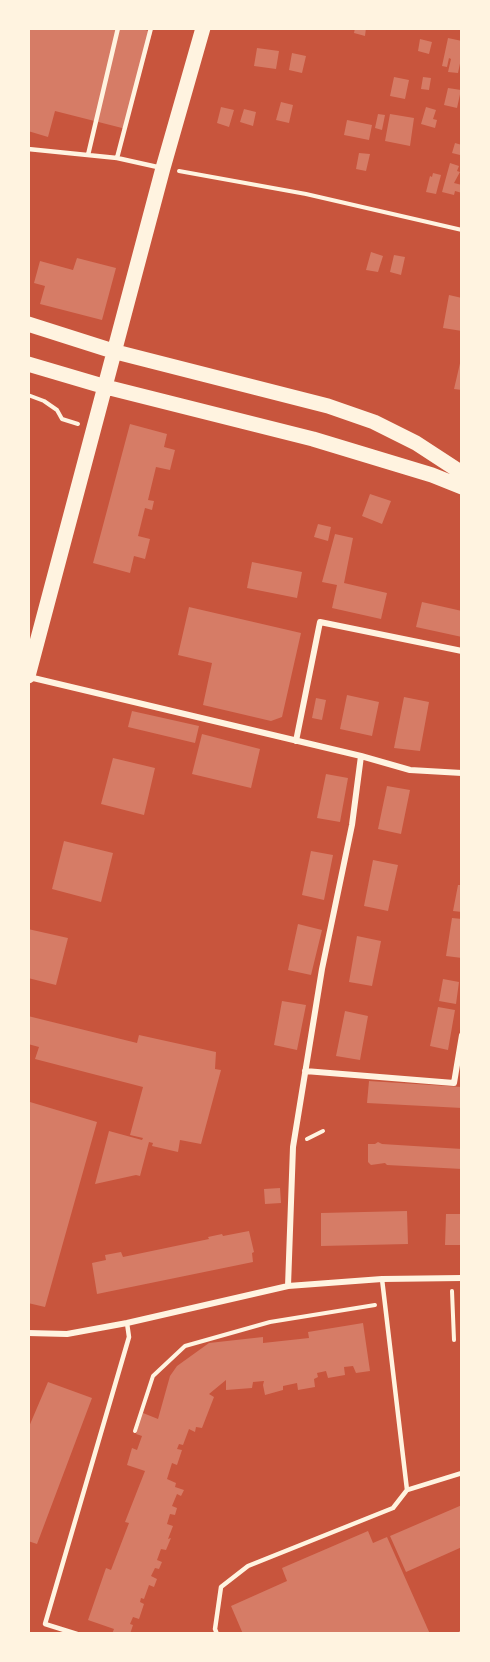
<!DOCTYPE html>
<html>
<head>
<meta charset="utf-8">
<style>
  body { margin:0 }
  #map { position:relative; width:490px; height:1662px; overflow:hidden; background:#c8553d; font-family:Commissioner,sans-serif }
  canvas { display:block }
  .frame { position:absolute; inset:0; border:30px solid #fff3e0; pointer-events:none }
</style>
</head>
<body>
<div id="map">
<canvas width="490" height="1662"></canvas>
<div class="frame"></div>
</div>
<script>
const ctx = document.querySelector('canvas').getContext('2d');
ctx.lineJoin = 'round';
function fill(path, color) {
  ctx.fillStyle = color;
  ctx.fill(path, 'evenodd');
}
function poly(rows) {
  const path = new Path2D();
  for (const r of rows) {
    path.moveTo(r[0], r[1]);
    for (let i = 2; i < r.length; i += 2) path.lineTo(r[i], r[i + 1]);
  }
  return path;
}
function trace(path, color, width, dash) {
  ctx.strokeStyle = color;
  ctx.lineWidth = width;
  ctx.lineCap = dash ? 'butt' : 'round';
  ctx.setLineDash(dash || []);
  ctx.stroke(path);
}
fill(poly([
  [30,28,139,28,152,32,126,129,55,111,48,137,28,131,28,35],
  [355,28,366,28,365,36,354,33],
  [448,38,462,41,462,54,458,73,448,72,451,59,449,58,447,67,442,66],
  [420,39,432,42,429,54,418,51],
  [257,48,279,51,276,69,254,66],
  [292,53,306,56,302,73,289,70],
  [394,77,409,80,405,99,390,96],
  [423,77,431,78,429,90,421,89],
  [448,88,461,90,457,108,444,105],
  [281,102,293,105,289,123,276,120],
  [221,107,234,110,229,127,217,123],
  [426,107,436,110,433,119,437,120,435,128,421,124],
  [244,109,256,112,253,126,240,122],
  [378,114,385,115,382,130,375,128],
  [390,114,414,118,410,146,385,141],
  [347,120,372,125,369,140,344,135],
  [455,143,462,145,460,155,452,153],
  [359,153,370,154,366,171,356,169],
  [450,163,459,166,457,171,460,172,454,183,462,185,462,193,455,191,454,195,442,192],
  [433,173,441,175,436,194,426,192,430,176,432,177],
  [371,252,383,256,378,272,366,270],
  [394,255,405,257,401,275,390,272],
  [77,258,116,268,102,320,40,304,45,286,34,283,40,261,73,270],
  [449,295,462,298,462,331,443,328],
  [461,359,462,359,462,390,454,389],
  [130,424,167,434,164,447,175,450,170,470,156,467,148,500,154,501,152,510,145,508,138,536,150,539,145,559,134,556,130,573,93,563],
  [370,494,391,501,382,524,362,516],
  [318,524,331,527,328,541,314,537],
  [335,534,353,538,344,583,387,593,381,619,332,608,337,585,322,582],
  [252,562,302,572,297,598,247,588],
  [422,602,462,611,462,637,416,627],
  [189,607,301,633,282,717,271,721,203,705,212,663,178,655],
  [347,695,379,702,372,736,340,729],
  [404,697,429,702,420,751,394,748],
  [316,698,326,700,322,720,312,718],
  [132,711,199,726,195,743,128,727],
  [202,734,260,749,251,788,192,774],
  [113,758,155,768,144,815,101,804],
  [326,774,348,778,340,822,317,818],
  [387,786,410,790,401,834,378,829],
  [64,841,113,853,101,902,52,889],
  [311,851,333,855,324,900,302,895],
  [373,860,398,865,388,911,364,906],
  [458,885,462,885,462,912,453,911],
  [452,918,462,919,462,958,446,956],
  [298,924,322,930,311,975,288,970],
  [28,929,68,938,56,985,28,978],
  [357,936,381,941,372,986,349,982],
  [443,979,459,982,456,1004,439,1001],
  [282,1001,306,1005,297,1050,274,1045],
  [438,1007,455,1010,448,1050,430,1046],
  [345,1011,368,1016,360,1060,336,1056],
  [28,1016,137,1043,139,1035,216,1052,215,1069,221,1070,201,1144,180,1140,178,1152,152,1146,153,1143,149,1142,140,1176,136,1175,95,1184,109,1131,142,1140,143,1138,130,1135,143,1087,35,1059,39,1047,28,1044],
  [369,1081,462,1087,462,1108,367,1103],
  [30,1102,97,1122,45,1307,28,1303],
  [378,1142,382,1144,462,1149,462,1169,387,1165,385,1163,371,1165,368,1162,368,1144,375,1144],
  [280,1188,281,1203,265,1204,264,1189],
  [407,1211,408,1244,321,1246,321,1213],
  [446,1214,462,1214,462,1245,445,1245],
  [249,1231,254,1252,252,1253,253,1262,97,1294,92,1263,106,1260,105,1255,121,1252,123,1257,209,1239,208,1237,222,1234,223,1236],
  [363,1323,370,1371,356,1373,353,1366,344,1367,345,1375,328,1378,326,1371,317,1373,318,1377,314,1379,315,1387,298,1390,297,1383,283,1386,283,1390,265,1395,263,1385,264,1381,253,1382,252,1388,226,1390,226,1380,209,1394,214,1397,202,1428,196,1427,195,1432,189,1429,183,1445,179,1444,177,1449,182,1450,177,1465,172,1463,167,1479,176,1483,175,1487,184,1490,181,1496,177,1494,172,1506,177,1508,175,1515,170,1514,167,1524,173,1526,168,1539,171,1538,166,1550,161,1549,157,1560,162,1562,159,1569,155,1568,151,1576,157,1579,154,1587,149,1585,144,1599,141,1598,140,1602,144,1604,139,1619,133,1617,130,1624,133,1625,130,1634,112,1634,114,1629,88,1620,106,1568,111,1570,129,1523,125,1522,145,1471,127,1465,132,1448,137,1450,142,1436,136,1434,143,1413,158,1419,170,1376,177,1366,209,1343,263,1337,263,1343,309,1338,308,1332],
  [48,1382,92,1398,37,1544,28,1541,28,1429],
  [462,1505,462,1547,406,1572,390,1536],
  [368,1531,373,1543,387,1537,430,1634,243,1634,231,1606,287,1581,282,1568]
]), '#d67c66');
trace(poly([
  [179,171,306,194,462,230],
  [28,395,44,401,57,410,62,419,78,424],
  [307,1139,323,1131],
  [452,1291,454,1340],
  [135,1431,153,1376,185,1346,270,1322,375,1305]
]), '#fff3e0', 4);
trace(poly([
  [28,149,117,158,151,28],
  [88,155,118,28],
  [117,158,162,168],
  [382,1279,407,1490],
  [77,1634,45,1624,129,1337,127,1323],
  [217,1634,215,1629,221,1587,248,1566,393,1508,407,1490,462,1473],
  [460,1634,462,1633]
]), '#fff3e0', 4.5);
trace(poly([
  [29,677,361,756,410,770,462,773],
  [296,741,320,622,462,651],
  [305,1071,454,1083,462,1035],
  [288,1286,293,1147,322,969,352,825,361,756],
  [28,1333,67,1334,127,1323,288,1286,382,1279,462,1278]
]), '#fff3e0', 6);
trace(poly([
  [28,324,116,352,328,406,374,422,416,443,462,473],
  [28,364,106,387,313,439,432,475,462,487],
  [28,676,163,168,203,28]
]), '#fff3e0', 15);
</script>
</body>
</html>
